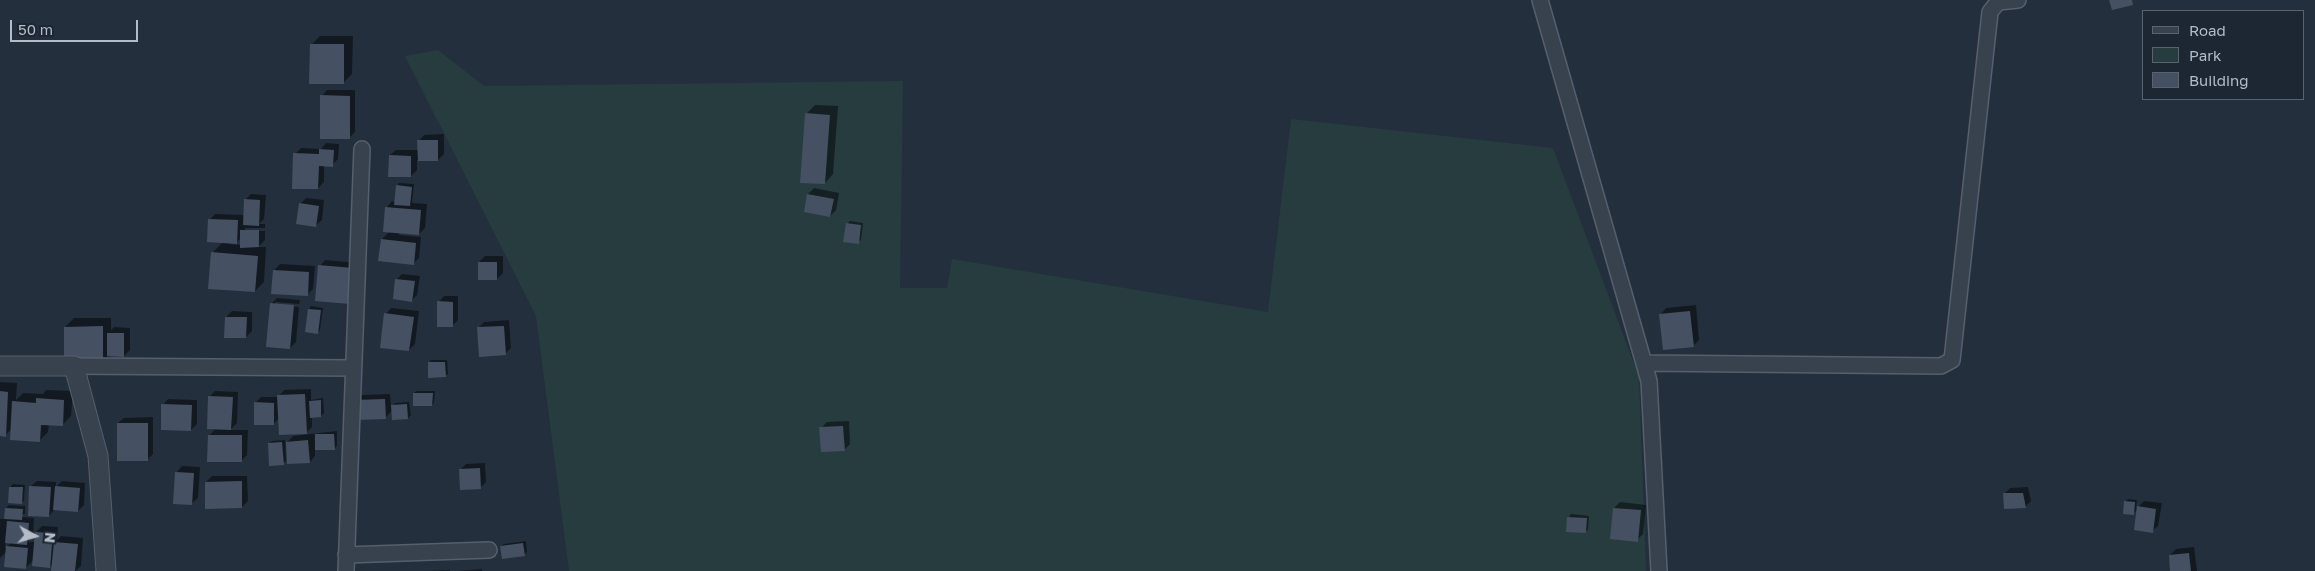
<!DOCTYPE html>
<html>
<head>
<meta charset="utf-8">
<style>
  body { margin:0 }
  #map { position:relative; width:2315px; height:571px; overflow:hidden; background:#242f3e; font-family:"Golos Text",sans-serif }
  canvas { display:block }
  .legend { position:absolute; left:2142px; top:10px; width:162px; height:90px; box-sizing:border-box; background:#1d2633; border:1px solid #59626f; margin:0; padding:6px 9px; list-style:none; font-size:15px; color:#b4bcc9 }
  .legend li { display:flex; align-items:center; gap:10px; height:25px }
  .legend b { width:25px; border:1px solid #59626f }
  .north { position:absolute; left:10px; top:511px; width:50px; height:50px; -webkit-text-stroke:4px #1d2633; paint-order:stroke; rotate:96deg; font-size:14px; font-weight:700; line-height:20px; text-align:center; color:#b4bcc9 }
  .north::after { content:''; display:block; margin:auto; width:18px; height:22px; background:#b4bcc9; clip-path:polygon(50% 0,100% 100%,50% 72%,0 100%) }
  .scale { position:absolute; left:10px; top:20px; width:128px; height:22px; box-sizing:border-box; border:2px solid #b4bcc9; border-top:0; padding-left:6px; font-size:15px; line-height:18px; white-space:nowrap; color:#b4bcc9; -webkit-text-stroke:4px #1d2633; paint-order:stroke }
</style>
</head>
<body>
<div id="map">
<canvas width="2315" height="571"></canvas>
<ul class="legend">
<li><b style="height:6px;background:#38414e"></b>Road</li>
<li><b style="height:14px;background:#263c3f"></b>Park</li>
<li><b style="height:14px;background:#455162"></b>Building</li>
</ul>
<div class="north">N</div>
<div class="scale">50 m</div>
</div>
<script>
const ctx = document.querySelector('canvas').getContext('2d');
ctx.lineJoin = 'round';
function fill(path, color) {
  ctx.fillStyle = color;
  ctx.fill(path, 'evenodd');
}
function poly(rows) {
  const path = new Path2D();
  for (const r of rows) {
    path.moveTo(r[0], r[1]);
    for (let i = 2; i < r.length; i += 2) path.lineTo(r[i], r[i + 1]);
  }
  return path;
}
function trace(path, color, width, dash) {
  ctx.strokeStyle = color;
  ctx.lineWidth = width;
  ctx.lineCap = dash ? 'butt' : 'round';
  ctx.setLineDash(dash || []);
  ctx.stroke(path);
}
fill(poly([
  [438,50,484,86,903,81,900,288,947,288,952,259,1268,312,1291,119,1553,148,1639,377,1646,571,569,571,536,316,405,56]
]), '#263c3f');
fill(poly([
  [320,36,353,36,352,74,343,83,311,45],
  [327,90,355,90,355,132,349,138,322,96],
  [815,105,838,106,833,174,825,183,806,114],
  [444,134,444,154,438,160,417,160,417,170,411,176,390,155,396,150,419,150,419,141,424,135],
  [326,143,339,144,338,159,332,165,324,165,324,182,318,188,295,154,301,148,321,149],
  [399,183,414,184,412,203,427,204,425,228,419,234,400,232,399,235,421,237,419,258,413,264,382,239,389,232,387,207,392,201,395,202,397,186],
  [814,188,839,193,836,210,830,216,805,211,808,194],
  [251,194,266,195,264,219,259,224,265,224,265,228,245,228,245,231,265,231,265,240,258,247,266,247,264,282,255,291,212,253,223,242,209,220,215,214,245,215,245,200],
  [241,238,241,245,229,244,229,242,237,242],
  [306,198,324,200,322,220,316,225,300,204],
  [850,221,863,223,861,240,858,242,847,224],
  [485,256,503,256,503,273,497,279,479,262],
  [325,260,358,263,355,297,320,266],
  [280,264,315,266,313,289,307,295,274,270],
  [402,274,420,276,417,295,412,300,396,280],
  [444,296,458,296,458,320,452,326,439,302],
  [277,298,300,300,299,304,275,302,275,305,299,307,296,342,290,348,271,304],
  [1696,305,1699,340,1693,346,1661,314,1666,308],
  [311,306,323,308,320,330,318,332,309,309],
  [391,308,419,311,415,344,409,350,386,314],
  [232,311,252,312,252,331,246,337,226,317],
  [74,318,111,318,111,330,114,327,130,328,130,350,124,356,109,355,103,361,65,327],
  [509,320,511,348,505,354,478,328,484,322],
  [431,360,447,360,448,374,445,376,429,363],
  [0,382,17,383,16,400,23,393,43,394,46,390,73,391,71,416,62,425,49,424,48,432,39,441,12,429,5,435,0,435],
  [311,389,311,400,323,398,324,413,321,416,312,416,312,427,306,433,279,418,274,424,255,403,261,397,278,397,284,390],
  [215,391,238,392,237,423,230,430,248,430,247,455,241,461,209,436,216,428,209,397],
  [417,391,435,391,434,402,432,405,414,393],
  [390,394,391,407,395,403,409,402,411,415,408,418,393,419,393,410,385,418,356,401,362,395],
  [168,399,197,400,197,424,191,430,163,405],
  [153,417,153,454,147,460,118,423,124,418],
  [849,421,850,444,844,450,821,428,827,422],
  [337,431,337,446,334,449,315,449,315,456,310,462,286,444,293,436],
  [285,440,286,461,283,463,269,443,272,441],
  [485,463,486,482,480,488,460,470,466,464],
  [182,466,200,467,198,498,192,503,177,472],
  [212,476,247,476,248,501,242,507,206,482],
  [37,481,56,482,56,487,62,481,85,483,84,505,78,511,55,509,49,516,31,486],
  [13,484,25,485,24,500,22,503,10,487],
  [2028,487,2031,501,2025,507,2004,494,2010,488],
  [2128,499,2137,500,2136,509,2144,501,2162,503,2158,526,2152,531,2138,509,2133,514,2125,502],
  [1620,502,1646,505,1643,534,1637,540,1614,508],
  [9,505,25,506,25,514,22,514,22,517,34,518,33,537,28,542,35,542,36,532,42,526,58,527,57,540,61,536,83,538,81,566,75,571,67,571,53,563,50,566,34,560,26,567,7,551,0,558,0,519,5,519,6,508],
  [6,541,12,542,5,548],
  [1571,514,1589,516,1588,530,1585,532,1568,531,1569,517],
  [526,541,527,552,524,555,501,546,504,544],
  [2194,547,2197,571,2172,571,2170,555,2176,549],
  [482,569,482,571,456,571],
  [450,570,450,571,425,571]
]), '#0007');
fill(poly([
  [2109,0,2132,0,2133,5,2112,10],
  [310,44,344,44,344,84,309,84],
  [320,95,350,96,350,139,320,139],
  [805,113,830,115,825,184,800,183],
  [417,140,438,140,438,161,418,161],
  [319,149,334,150,333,167,319,166,318,189,292,189,293,153,319,154],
  [389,155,411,156,411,177,388,177],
  [396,185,412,187,410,206,394,205],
  [807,194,834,199,830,217,804,212],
  [244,199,260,200,259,226,243,225],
  [299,203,319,206,316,227,296,224],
  [385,207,421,210,419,235,383,232],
  [208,219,238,220,237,244,207,242],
  [846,223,861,225,859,244,843,242],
  [240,230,259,230,259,247,240,248],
  [381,239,416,243,414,265,378,261],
  [211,252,258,256,255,292,208,289],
  [478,262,497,262,497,280,478,280],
  [318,265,353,268,350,304,315,301],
  [273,270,309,272,308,296,271,294],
  [395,279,415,281,412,302,393,299],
  [437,301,453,302,453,327,437,327],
  [270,303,294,305,290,349,266,347],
  [308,309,321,310,318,334,305,332],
  [1690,311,1694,347,1663,350,1659,314],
  [384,313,414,317,409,351,380,348],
  [225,317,247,317,246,338,224,338],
  [103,326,103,362,64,363,64,327],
  [504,326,506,355,479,357,477,327],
  [107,333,124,333,124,357,107,356],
  [428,362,445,362,446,377,428,378],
  [0,391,8,392,6,437,0,436],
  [413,393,433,393,432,406,413,406],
  [305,394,307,434,279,435,277,395],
  [208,396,233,397,231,430,207,429],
  [36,398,64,400,63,426,41,425,40,442,10,440,12,401,36,403],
  [385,399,386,419,356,420,355,400],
  [321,400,321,417,310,418,309,401],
  [254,402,274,403,274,425,254,425],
  [161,404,192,405,191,431,161,430],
  [407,404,408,419,392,420,391,405],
  [117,423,148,423,148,461,117,461],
  [843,426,845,451,821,452,819,427],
  [315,434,334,434,335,450,315,450],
  [208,435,242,435,242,462,207,462],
  [308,440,310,463,287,464,286,442],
  [282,442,284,465,269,466,268,443],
  [480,468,481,489,460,490,459,469],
  [175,472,194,473,192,505,173,504],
  [242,481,242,508,205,509,205,482],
  [29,486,51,487,49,517,28,516],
  [55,486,80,488,78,512,53,510],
  [9,487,23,487,22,504,8,503],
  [2003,493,2023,493,2026,508,2004,509],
  [2124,501,2135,502,2134,515,2123,514],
  [2137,506,2156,509,2153,533,2134,530],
  [5,508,23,509,22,520,4,519],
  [1613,508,1641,510,1638,542,1610,539],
  [1567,517,1587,518,1586,533,1566,532],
  [7,521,29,523,27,545,5,543],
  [35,532,53,533,50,568,32,566],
  [54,542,78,544,75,571,51,571],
  [523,543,525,556,502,559,500,546],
  [6,546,28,548,26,569,4,567],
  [2189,553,2191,571,2170,571,2169,555]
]), '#455162');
const minor = poly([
  [1540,0,1649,381,1659,571],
  [1644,363,1941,366,1952,360,1990,12,1998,2,2018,0],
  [74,366,353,368],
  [346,555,489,550],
  [346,571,362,149]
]);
const tertiary = poly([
  [0,366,74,366,98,456,106,571]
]);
trace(minor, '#565f6c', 18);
trace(tertiary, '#565f6c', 21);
trace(minor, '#38414e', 15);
trace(tertiary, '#38414e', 19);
</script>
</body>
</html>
